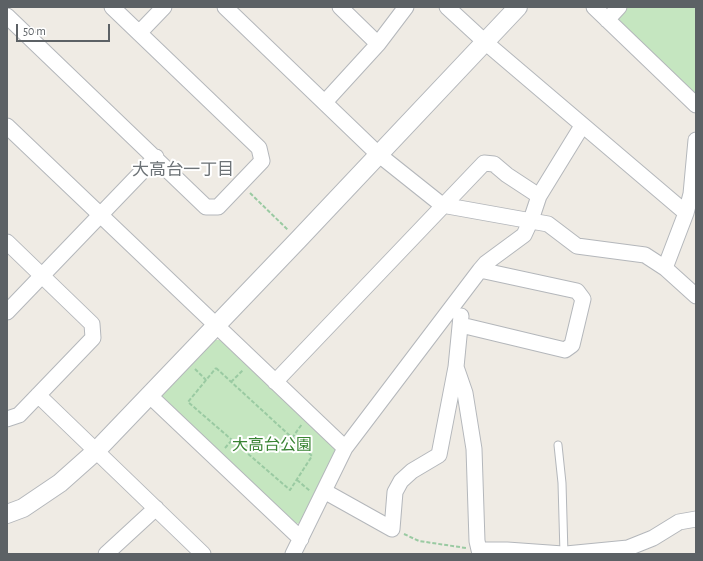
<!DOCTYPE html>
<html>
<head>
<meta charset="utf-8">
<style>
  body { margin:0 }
  #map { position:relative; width:703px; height:561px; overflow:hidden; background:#efebe4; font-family:"Alegreya Sans",sans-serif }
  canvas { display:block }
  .frame { position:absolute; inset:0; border:8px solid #5c6165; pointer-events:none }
  .scale { position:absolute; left:16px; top:24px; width:94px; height:18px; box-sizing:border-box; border:2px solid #5c6165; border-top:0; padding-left:5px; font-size:12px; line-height:14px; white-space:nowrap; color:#5c6165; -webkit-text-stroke:3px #fff; paint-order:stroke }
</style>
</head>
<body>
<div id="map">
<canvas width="703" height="561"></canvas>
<div class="frame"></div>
<div class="scale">50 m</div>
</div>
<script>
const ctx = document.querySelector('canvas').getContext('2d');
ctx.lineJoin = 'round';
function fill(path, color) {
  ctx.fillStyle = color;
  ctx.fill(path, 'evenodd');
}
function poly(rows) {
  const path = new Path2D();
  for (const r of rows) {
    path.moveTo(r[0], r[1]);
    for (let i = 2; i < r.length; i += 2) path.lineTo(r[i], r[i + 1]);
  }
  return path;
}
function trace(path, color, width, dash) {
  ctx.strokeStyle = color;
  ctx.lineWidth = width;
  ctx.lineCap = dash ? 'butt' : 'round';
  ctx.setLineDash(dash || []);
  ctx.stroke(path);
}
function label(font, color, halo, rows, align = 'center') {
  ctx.font = font + ' "Alegreya Sans","Noto Sans JP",sans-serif';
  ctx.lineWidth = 4;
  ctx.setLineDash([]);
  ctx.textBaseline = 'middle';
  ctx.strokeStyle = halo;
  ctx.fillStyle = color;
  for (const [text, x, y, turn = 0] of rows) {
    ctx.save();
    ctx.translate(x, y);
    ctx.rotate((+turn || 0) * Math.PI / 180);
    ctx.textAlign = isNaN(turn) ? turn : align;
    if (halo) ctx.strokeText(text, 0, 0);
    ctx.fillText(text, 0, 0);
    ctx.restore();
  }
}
fill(poly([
  [625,7,696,7,696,96,616,20],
  [215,340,221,340,336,448,337,453,302,523,293,524,163,399,162,395]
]), '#c5e6c0');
const service = poly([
  [558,445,562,483,564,554]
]);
const minor = poly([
  [225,7,378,154,442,205,548,224,577,246,645,255,665,268,696,296],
  [340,7,378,44],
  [447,7,485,42,686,213],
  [594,7,696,105],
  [7,16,206,207,218,207,262,161,259,148,112,7],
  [607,20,619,7],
  [139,33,164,7],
  [325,102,378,44,406,7],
  [7,126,345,448],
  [7,242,92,324,93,338,19,415,7,419],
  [665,268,686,213,691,194,696,140],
  [7,312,156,157],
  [461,316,456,367,465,393,474,449,477,541,480,554],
  [461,325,565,350,572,345,583,299,577,291,480,270],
  [275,382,484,163,494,164,507,175,539,196],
  [38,395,203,554],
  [149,395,301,539],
  [324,491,392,529,395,492,401,481,412,471,439,455,456,367],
  [479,550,507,550,563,554],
  [106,554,156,508],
  [293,554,345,448,480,270,486,263,524,235,531,220,539,196,582,126],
  [566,554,628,548,653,538,679,522,696,519]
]);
const tertiary = poly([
  [7,514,23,508,60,483,96,451,298,240,518,7]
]);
trace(service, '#b4b7bb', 9);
trace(minor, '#b4b7bb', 17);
trace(tertiary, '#b4b7bb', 20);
trace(poly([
  [250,193,288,230],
  [216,368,312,456,290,490,188,402,216,368],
  [195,369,206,380],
  [231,382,243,370],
  [292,438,302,424],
  [225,448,232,440],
  [297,480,310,491],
  [404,534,419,541,466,548]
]), '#9acaa2', 2, [4, 2]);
trace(service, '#fff', 7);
trace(minor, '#fff', 15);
trace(tertiary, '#fff', 18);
label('16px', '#3a8434', '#fff', [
  ["大高台公園",272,445]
]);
label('17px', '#6d7377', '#fff', [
  ["大高台一丁目",183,170]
]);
</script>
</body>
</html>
